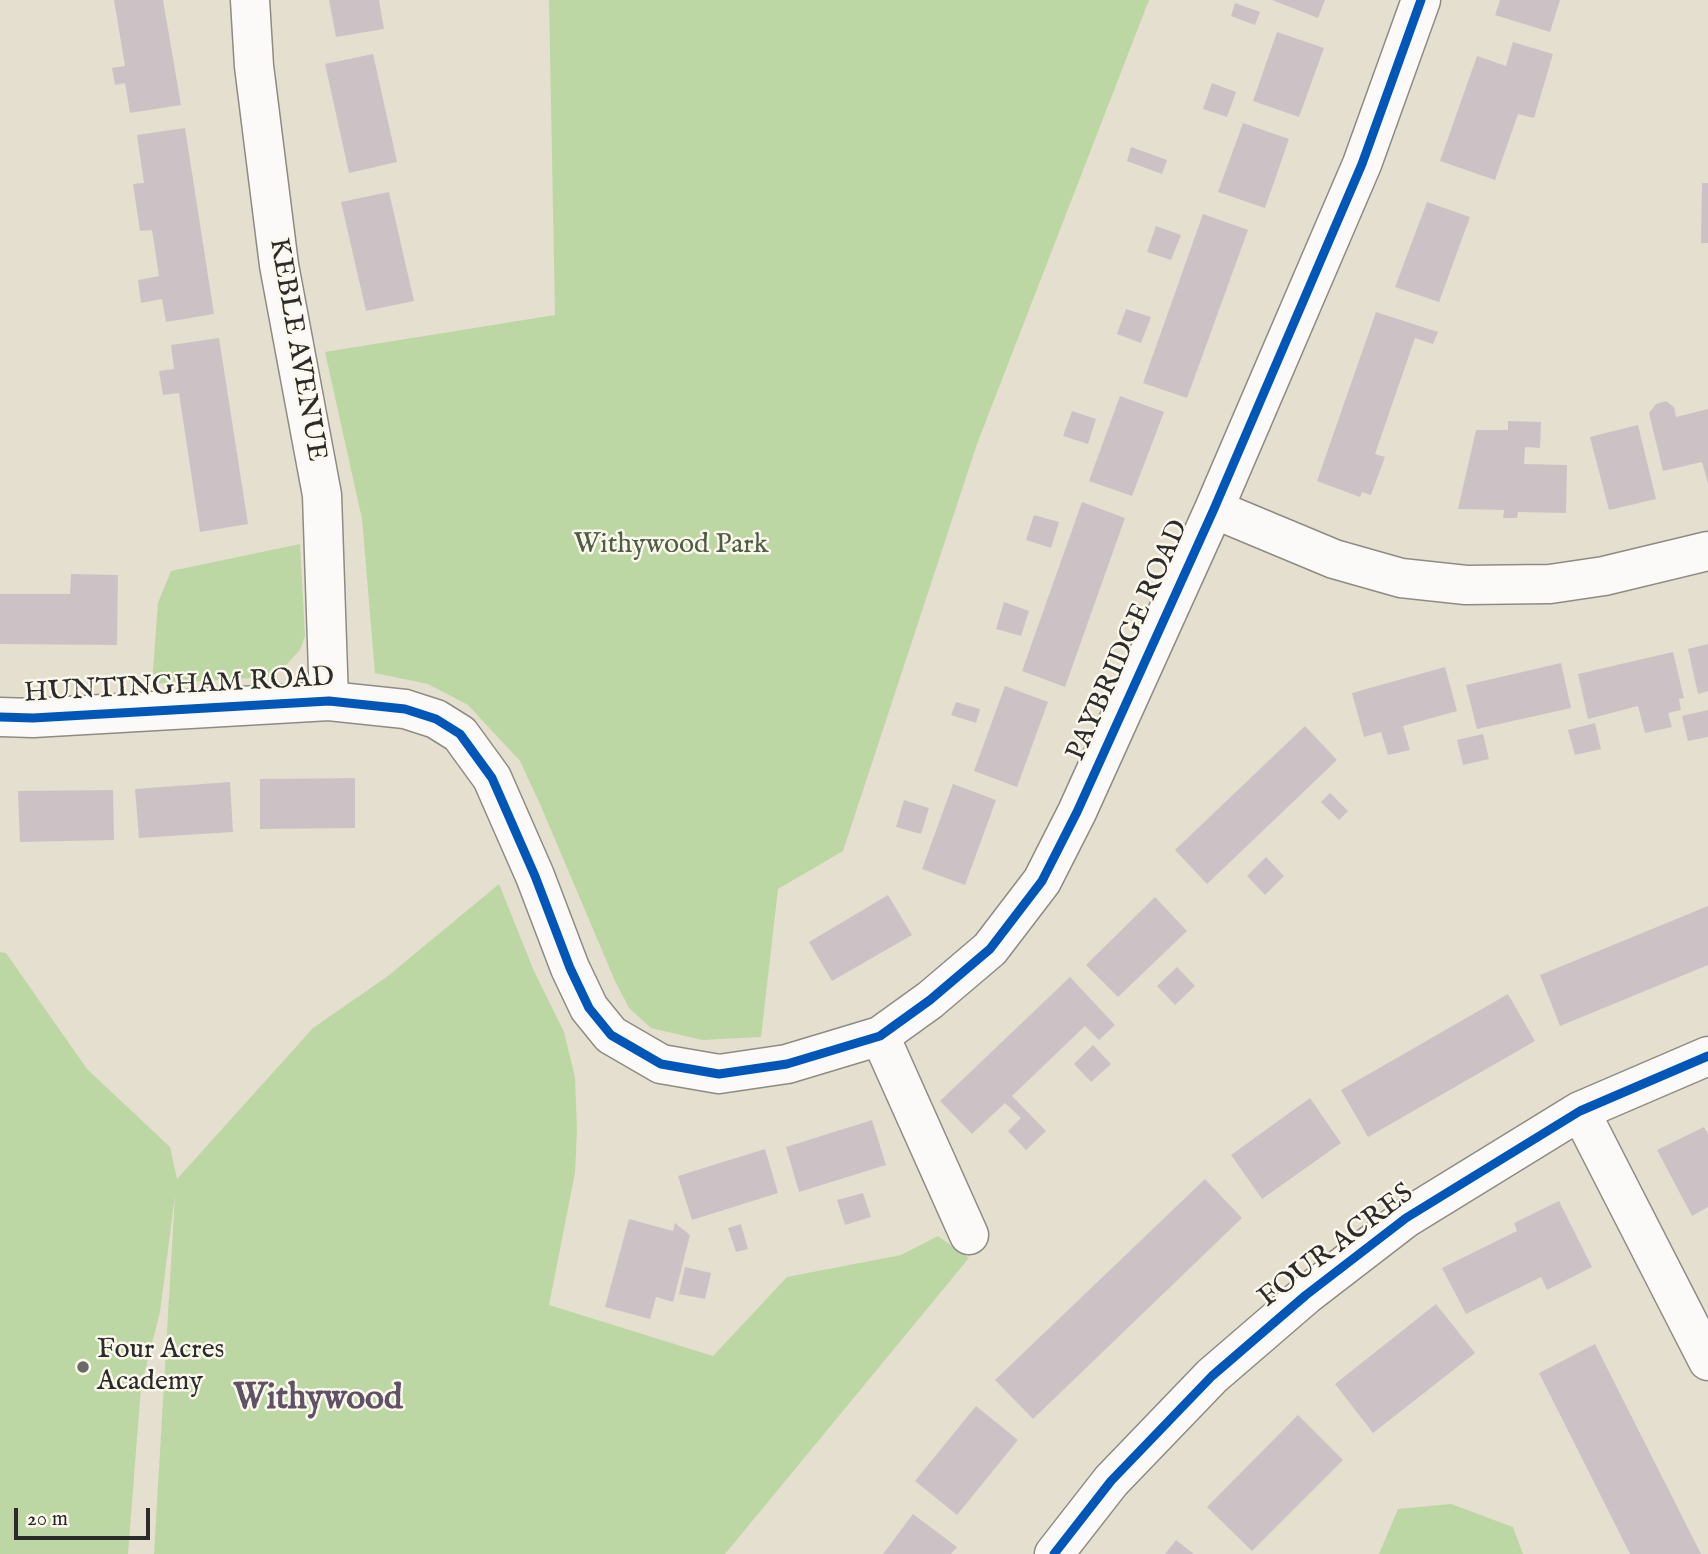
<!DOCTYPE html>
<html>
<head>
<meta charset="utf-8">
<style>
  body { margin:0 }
  #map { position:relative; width:1708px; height:1554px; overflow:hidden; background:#e5dfcf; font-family:"IM FELL English",serif }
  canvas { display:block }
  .scale { position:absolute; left:14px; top:1508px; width:136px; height:32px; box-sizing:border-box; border:4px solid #2b2b2b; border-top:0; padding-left:9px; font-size:21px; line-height:24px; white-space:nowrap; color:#2b2b2b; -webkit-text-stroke:5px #fbf7ec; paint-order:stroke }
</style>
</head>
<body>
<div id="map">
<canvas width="1708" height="1554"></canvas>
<div class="scale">20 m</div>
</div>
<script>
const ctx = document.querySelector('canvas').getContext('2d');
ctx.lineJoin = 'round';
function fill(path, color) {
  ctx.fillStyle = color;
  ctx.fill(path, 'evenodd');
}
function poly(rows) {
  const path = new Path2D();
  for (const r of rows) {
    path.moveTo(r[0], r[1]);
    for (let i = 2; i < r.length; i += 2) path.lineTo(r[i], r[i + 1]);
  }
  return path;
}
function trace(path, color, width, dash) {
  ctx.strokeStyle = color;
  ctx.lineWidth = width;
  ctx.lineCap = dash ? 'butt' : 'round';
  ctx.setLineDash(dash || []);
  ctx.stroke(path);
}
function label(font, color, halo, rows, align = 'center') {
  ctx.font = font + ' "IM FELL English",serif';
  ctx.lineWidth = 5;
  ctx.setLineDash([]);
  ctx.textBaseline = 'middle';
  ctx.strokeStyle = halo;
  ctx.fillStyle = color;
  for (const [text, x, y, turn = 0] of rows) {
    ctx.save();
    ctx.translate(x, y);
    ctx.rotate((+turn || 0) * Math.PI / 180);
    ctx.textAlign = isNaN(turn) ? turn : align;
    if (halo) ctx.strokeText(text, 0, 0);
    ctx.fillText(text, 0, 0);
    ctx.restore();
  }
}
fill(poly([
  [549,0,1149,0,977,444,843,851,778,889,761,1037,702,1040,651,1028,629,1008,615,981,540,804,520,761,468,705,428,684,375,673,362,519,325,352,555,315],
  [300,544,305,636,300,650,287,664,269,677,152,684,158,603,171,571],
  [499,884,534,971,564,1032,575,1077,577,1131,575,1173,549,1305,713,1356,787,1277,901,1255,938,1236,969,1258,725,1554,154,1554,175,1195,160,1312,141,1387,128,1554,0,1554,0,952,6,953,87,1069,170,1147,177,1179,313,1028,388,976],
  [1451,1504,1513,1527,1523,1554,1379,1554,1398,1509]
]), '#bdd7a4');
fill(poly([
  [114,0,163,0,181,105,130,113,125,83,115,85,112,68,125,66],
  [329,0,379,0,384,29,336,37],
  [1272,0,1325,0,1318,18],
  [1500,0,1560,0,1550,32,1495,15],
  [1235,3,1260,12,1255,25,1231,16],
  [1277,32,1324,48,1299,117,1253,101],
  [1513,42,1553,54,1534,118,1518,114,1495,180,1440,161,1477,56,1506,66],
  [373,54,397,162,349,173,325,64],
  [1212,83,1236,92,1227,117,1203,109],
  [1243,123,1289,139,1265,208,1218,192],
  [185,128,214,314,166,322,162,299,141,303,138,280,159,276,152,230,140,231,133,184,144,183,137,135],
  [1131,147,1167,160,1162,174,1127,161],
  [1702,183,1708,183,1708,243,1701,243],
  [389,192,414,301,366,311,341,202],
  [1427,202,1470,217,1439,302,1395,287],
  [1203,214,1248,230,1187,398,1143,383],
  [1156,226,1181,235,1171,260,1147,252],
  [1126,309,1151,317,1141,343,1117,334],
  [1376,312,1438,332,1433,344,1415,338,1375,454,1385,457,1371,495,1362,492,1360,497,1317,481],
  [219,338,248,524,200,532,179,393,163,395,159,371,174,369,171,345],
  [1120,396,1164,412,1132,496,1089,481],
  [1666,401,1674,407,1676,417,1708,409,1708,484,1702,462,1663,471,1649,413,1656,404],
  [1072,411,1096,419,1088,444,1063,436],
  [1508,421,1541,422,1540,448,1525,447,1524,464,1567,465,1566,513,1518,512,1517,518,1503,518,1504,510,1458,509,1476,430,1508,430],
  [1638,425,1656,499,1609,510,1590,437],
  [1082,502,1125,518,1065,687,1022,671],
  [1034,515,1059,522,1051,548,1026,540],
  [71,574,118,575,117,645,0,644,0,594,70,594],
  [1004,602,1029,611,1021,636,996,629],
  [1708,644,1708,691,1698,694,1688,649],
  [1673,652,1684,698,1679,699,1681,710,1668,713,1672,727,1645,733,1638,706,1588,719,1578,674],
  [1561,663,1571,708,1477,729,1466,685],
  [1445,667,1457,711,1403,726,1410,750,1388,755,1381,732,1364,737,1352,693],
  [1005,686,1048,702,1017,787,974,771],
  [956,702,980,709,976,723,951,715],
  [1708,710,1708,737,1688,741,1682,716],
  [1595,723,1601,749,1575,755,1568,730],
  [1305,726,1337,760,1207,884,1175,850],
  [1483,734,1489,759,1463,765,1457,740],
  [355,778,355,828,260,829,260,779],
  [230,782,233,832,139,838,135,789],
  [953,784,996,800,965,885,922,869],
  [113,790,114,840,20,842,18,791],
  [1330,793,1348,811,1339,820,1321,802],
  [904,800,929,808,921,834,896,827],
  [1266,857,1284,876,1265,895,1247,876],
  [888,895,912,935,832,981,809,942],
  [1155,897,1187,931,1118,997,1086,965],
  [1708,906,1708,965,1560,1026,1540,975],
  [1177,967,1195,986,1175,1005,1157,986],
  [1070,977,1115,1025,1099,1040,1085,1026,1012,1096,1046,1131,1026,1150,1008,1131,1021,1118,1005,1103,972,1134,940,1101],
  [1508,994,1535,1041,1368,1137,1341,1090],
  [1093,1045,1111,1064,1091,1082,1074,1064],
  [1310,1098,1341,1143,1262,1199,1231,1155],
  [872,1120,886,1165,799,1192,786,1147],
  [1704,1127,1708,1134,1708,1207,1692,1216,1657,1150],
  [765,1149,778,1193,692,1220,678,1176],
  [1205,1179,1242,1218,1033,1419,995,1380],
  [863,1193,871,1217,845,1225,837,1200],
  [1559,1201,1592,1267,1547,1290,1541,1277,1466,1314,1442,1268,1517,1231,1514,1223],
  [629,1219,673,1231,675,1223,690,1235,673,1302,656,1297,650,1319,605,1307],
  [741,1224,748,1249,736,1252,728,1228],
  [685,1267,711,1273,705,1299,679,1294],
  [1436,1304,1475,1353,1373,1433,1335,1384],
  [1595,1344,1653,1459,1701,1554,1630,1554,1539,1373],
  [976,1406,1018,1440,957,1515,915,1481],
  [1298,1415,1343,1460,1252,1551,1207,1507],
  [913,1514,957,1547,951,1554,883,1554],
  [1176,1540,1194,1554,1165,1554]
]), '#ccc2c6');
const minor = poly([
  [250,0,254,66,279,265,322,495,329,701],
  [1214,509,1334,559,1401,578,1466,585,1550,584,1604,576,1708,551],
  [0,717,33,718,329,701,405,709,436,719,460,734,492,778,535,876,570,968,589,1008,611,1035,661,1064,719,1074,787,1064,880,1036,930,1000,990,949,1042,881,1077,812,1214,509,1362,164,1421,0],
  [880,1036,969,1235],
  [1580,1111,1708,1361],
  [1054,1554,1111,1481,1212,1376,1306,1295,1406,1218,1580,1111,1708,1056]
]);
trace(minor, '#8e8b83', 41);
trace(minor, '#fbfaf8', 38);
trace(poly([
  [0,717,33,718,329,701,405,709,436,719,460,734,492,778,535,876,570,968,589,1008,611,1035,661,1064,719,1074,787,1064,880,1036,930,1000,990,949,1042,881,1077,812,1214,509,1362,164,1421,0],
  [1054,1554,1111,1481,1212,1376,1306,1295,1406,1218,1580,1111,1708,1056]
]), '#0057b8', 9);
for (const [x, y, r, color] of [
  [83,1367,7,"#6c6a64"]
]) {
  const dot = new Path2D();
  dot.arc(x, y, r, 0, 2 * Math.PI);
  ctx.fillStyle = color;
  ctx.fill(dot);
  trace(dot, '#fbf7ec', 2.5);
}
label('28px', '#2b2b2b', '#fbf7ec', [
  ["KEBLE AVENUE",296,350,80],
  ["PAYBRIDGE ROAD",1129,641,-66],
  ["HUNTINGHAM ROAD",179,687,-3],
  ["FOUR ACRES",1337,1247,-37]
]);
label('28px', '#4d5d45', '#fbf7ec', [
  ["Withywood Park",671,546]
]);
label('28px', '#2b2b2b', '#fbf7ec', [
  ["Four Acres",97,1351],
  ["Academy",97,1383]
], 'left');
label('bold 35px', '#5f5265', '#fbf7ec', [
  ["Withywood",318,1401]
]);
</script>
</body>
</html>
